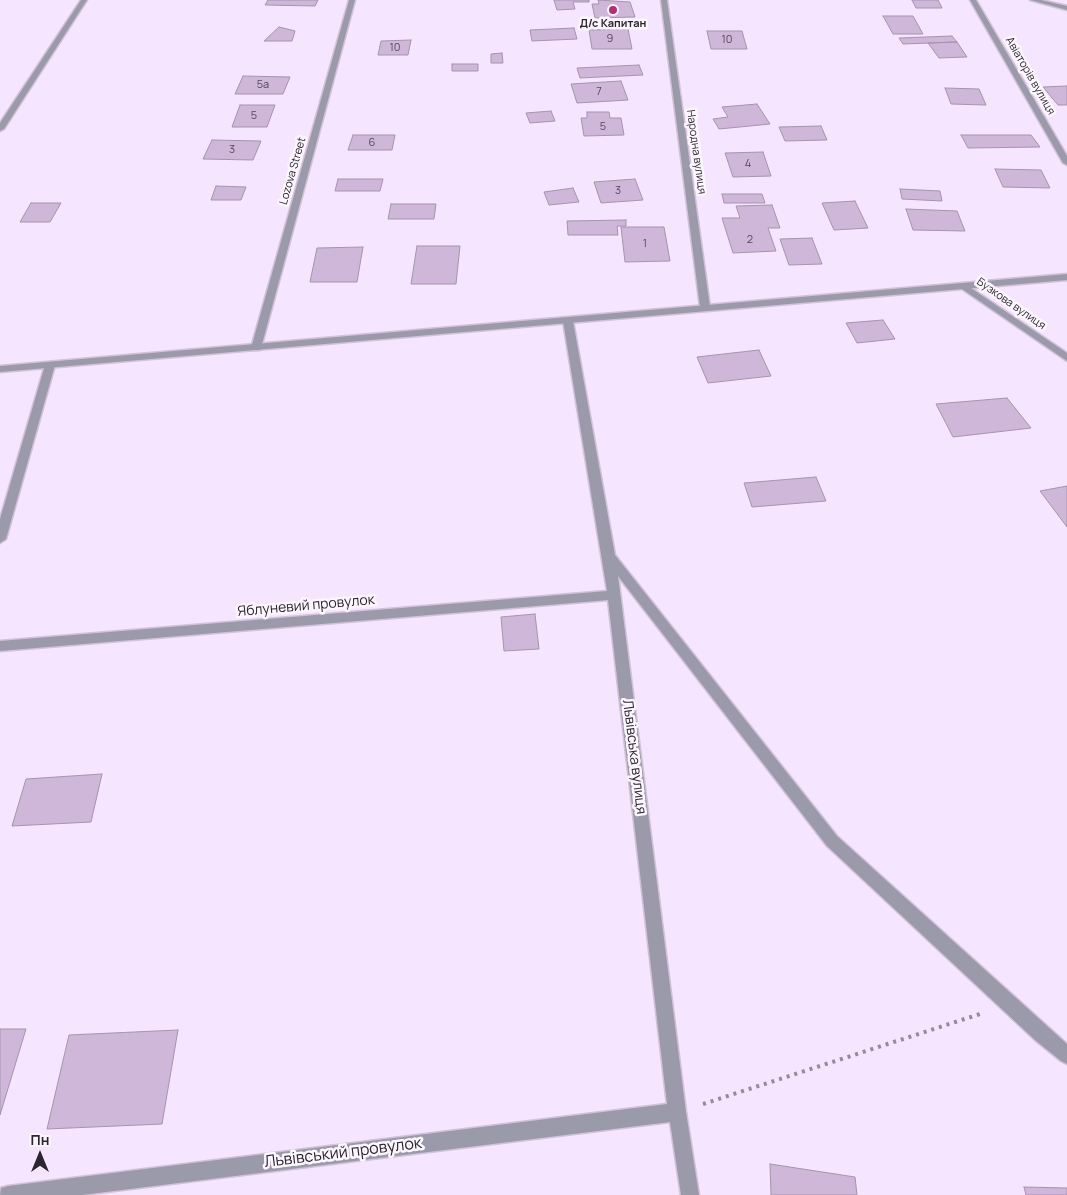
<!DOCTYPE html>
<html>
<head>
<meta charset="utf-8">
<style>
  body { margin:0 }
  #map { position:relative; width:1067px; height:1195px; overflow:hidden; background:#f6e5fe; font-family:Manrope,sans-serif }
  canvas { display:block }
  .north { position:absolute; left:15px; top:1130px; width:50px; height:50px; -webkit-text-stroke:4px #fcf7fe; paint-order:stroke; rotate:0deg; font-size:14px; font-weight:700; line-height:20px; text-align:center; color:#2c2430 }
  .north::after { content:''; display:block; margin:auto; width:18px; height:22px; background:#2c2430; clip-path:polygon(50% 0,100% 100%,50% 72%,0 100%) }
</style>
</head>
<body>
<div id="map">
<canvas width="1067" height="1195"></canvas>
<div class="north">Пн</div>
</div>
<script>
const ctx = document.querySelector('canvas').getContext('2d');
ctx.lineJoin = 'round';
function fill(path, color) {
  ctx.fillStyle = color;
  ctx.fill(path, 'evenodd');
}
function poly(rows) {
  const path = new Path2D();
  for (const r of rows) {
    path.moveTo(r[0], r[1]);
    for (let i = 2; i < r.length; i += 2) path.lineTo(r[i], r[i + 1]);
  }
  return path;
}
function trace(path, color, width, dash) {
  ctx.strokeStyle = color;
  ctx.lineWidth = width;
  ctx.lineCap = dash ? 'butt' : 'round';
  ctx.setLineDash(dash || []);
  ctx.stroke(path);
}
function label(font, color, halo, rows, align = 'center') {
  ctx.font = font + ' Manrope,sans-serif';
  ctx.lineWidth = 5;
  ctx.setLineDash([]);
  ctx.textBaseline = 'middle';
  ctx.strokeStyle = halo;
  ctx.fillStyle = color;
  for (const [text, x, y, turn = 0] of rows) {
    ctx.save();
    ctx.translate(x, y);
    ctx.rotate((+turn || 0) * Math.PI / 180);
    ctx.textAlign = isNaN(turn) ? turn : align;
    if (halo) ctx.strokeText(text, 0, 0);
    ctx.fillText(text, 0, 0);
    ctx.restore();
  }
}
const building = poly([
  [268,0,318,0,315,6,265,5,268,0],
  [554,0,589,0,589,2,573,2,575,9,557,10,554,0],
  [598,0,630,2,635,17,595,18,592,4,599,4,598,0],
  [912,0,938,0,942,8,916,8,912,0],
  [883,16,913,16,923,34,893,34,883,16],
  [279,27,295,31,292,41,264,41,279,27],
  [574,28,577,39,532,41,530,30,574,28],
  [628,29,632,49,592,49,589,30,628,29],
  [707,31,742,31,747,49,711,49,707,31],
  [952,36,957,42,903,44,899,38,952,36],
  [411,40,408,55,378,55,381,41,411,40],
  [957,42,967,57,939,58,928,43,957,42],
  [502,53,503,63,491,63,491,54,502,53],
  [452,64,478,64,478,71,452,71,452,64],
  [639,65,643,75,580,78,577,68,639,65],
  [243,76,290,77,283,94,235,94,243,76],
  [621,81,628,100,577,103,571,84,621,81],
  [1067,86,1067,105,1058,105,1043,87,1067,86],
  [945,88,979,89,986,105,951,104,945,88],
  [757,104,770,124,719,129,713,119,728,117,722,107,757,104],
  [240,105,275,105,267,127,232,127,240,105],
  [551,111,555,121,530,123,526,113,551,111],
  [587,112,609,112,610,118,621,118,624,135,584,136,581,118,587,118,587,112],
  [821,126,827,140,785,141,779,127,821,126],
  [353,135,395,135,392,150,348,150,353,135],
  [961,135,1031,135,1040,147,968,148,961,135],
  [212,140,261,141,253,160,203,159,212,140],
  [763,152,771,176,733,177,725,153,763,152],
  [995,169,1041,170,1050,188,1003,187,995,169],
  [338,179,383,179,380,191,335,191,338,179],
  [635,179,643,200,601,203,594,182,635,179],
  [216,186,246,187,241,200,211,200,216,186],
  [573,188,579,202,549,205,544,192,573,188],
  [900,189,940,191,942,201,902,199,900,189],
  [722,194,762,194,765,203,724,203,722,194],
  [855,201,868,228,834,230,822,203,855,201],
  [31,203,61,203,50,222,20,222,31,203],
  [391,204,436,204,434,219,388,219,391,204],
  [772,205,780,228,768,228,776,251,733,253,722,218,740,218,736,206,772,205],
  [906,209,957,211,965,231,913,230,906,209],
  [626,220,626,226,617,226,618,235,568,235,567,221,626,220],
  [621,227,664,227,670,261,625,262,621,227],
  [812,238,822,264,789,265,780,239,812,238],
  [417,246,460,246,456,284,411,284,417,246],
  [363,247,357,282,310,282,317,248,363,247],
  [883,320,895,339,857,343,846,323,883,320],
  [759,350,771,376,708,383,697,357,759,350],
  [1007,398,1031,428,953,437,936,404,1007,398],
  [816,477,826,501,752,507,744,483,816,477],
  [1067,486,1067,527,1040,491,1067,486],
  [535,614,539,649,504,651,501,617,535,614],
  [102,774,91,822,12,826,26,779,102,774],
  [0,1029,26,1029,0,1115,0,1029],
  [178,1030,162,1124,47,1129,69,1035,178,1030],
  [770,1164,855,1177,857,1195,771,1195,770,1164],
  [1024,1187,1067,1188,1067,1195,1026,1195,1024,1187]
]);
fill(building, '#ceb7d9');
trace(building, '#a693af', 1);
const minor = poly([
  [81,0,87,0,4,129,0,131,0,123,81,0],
  [349,0,355,0,261,348,260,350,252,350,251,348,349,0],
  [661,0,667,0,710,307,705,310,700,307,661,0],
  [970,0,976,0,1067,156,1067,165,1063,163,970,0],
  [1030,0,1041,0,1067,6,1067,10,1030,0],
  [965,284,1067,353,1067,361,962,289,962,285,965,284],
  [568,318,573,321,615,555,837,836,1067,1044,1067,1064,1061,1061,1035,1040,827,846,618,576,686,1112,699,1195,681,1195,670,1122,82,1195,0,1195,1,1188,8,1186,667,1104,608,600,0,651,0,641,607,591,563,321,568,318],
  [50,362,55,365,6,539,0,543,0,519,45,365,50,362]
]);
const tertiary = poly([
  [1067,274,1067,280,0,372,0,366,1067,274]
]);
trace(minor, '#d2c2d9', 3);
trace(tertiary, '#d2c2d9', 3);
trace(poly([
  [703,1104,980,1014]
]), '#95899b', 4, [3, 5]);
fill(minor, '#9b9aaa');
fill(tertiary, '#9b9aaa');
for (const [x, y, r, color] of [
  [613,10,5,"#b12f7a"]
]) {
  const dot = new Path2D();
  dot.arc(x, y, r, 0, 2 * Math.PI);
  ctx.fillStyle = color;
  ctx.fill(dot);
  trace(dot, '#fcf7fe', 2);
}
label('bold 11px', '#2c2430', '#fcf7fe', [
  ["Д/с Капитан",613,24]
]);
label('11px', '#54495a', null, [
  ["9",610,39],
  ["10",727,40],
  ["10",395,48],
  ["5а",263,85],
  ["7",599,92],
  ["5",254,116],
  ["5",603,127],
  ["6",372,143],
  ["3",232,150],
  ["4",748,164],
  ["3",618,191],
  ["2",750,240],
  ["1",645,244]
]);
label('11px', '#2c2430', '#fcf7fe', [
  ["Авіаторів вулиця",1030,76,60],
  ["Народна вулиця",696,152,82],
  ["Lozova Street",293,171,-74],
  ["Бузкова вулиця",1011,304,35]
]);
label('14px', '#2c2430', '#fcf7fe', [
  ["Яблуневий провулок",306,606,-5],
  ["Львівська вулиця",634,757,83]
]);
label('16px', '#2c2430', '#fcf7fe', [
  ["Львівський провулок",343,1153,-7]
]);
</script>
</body>
</html>
